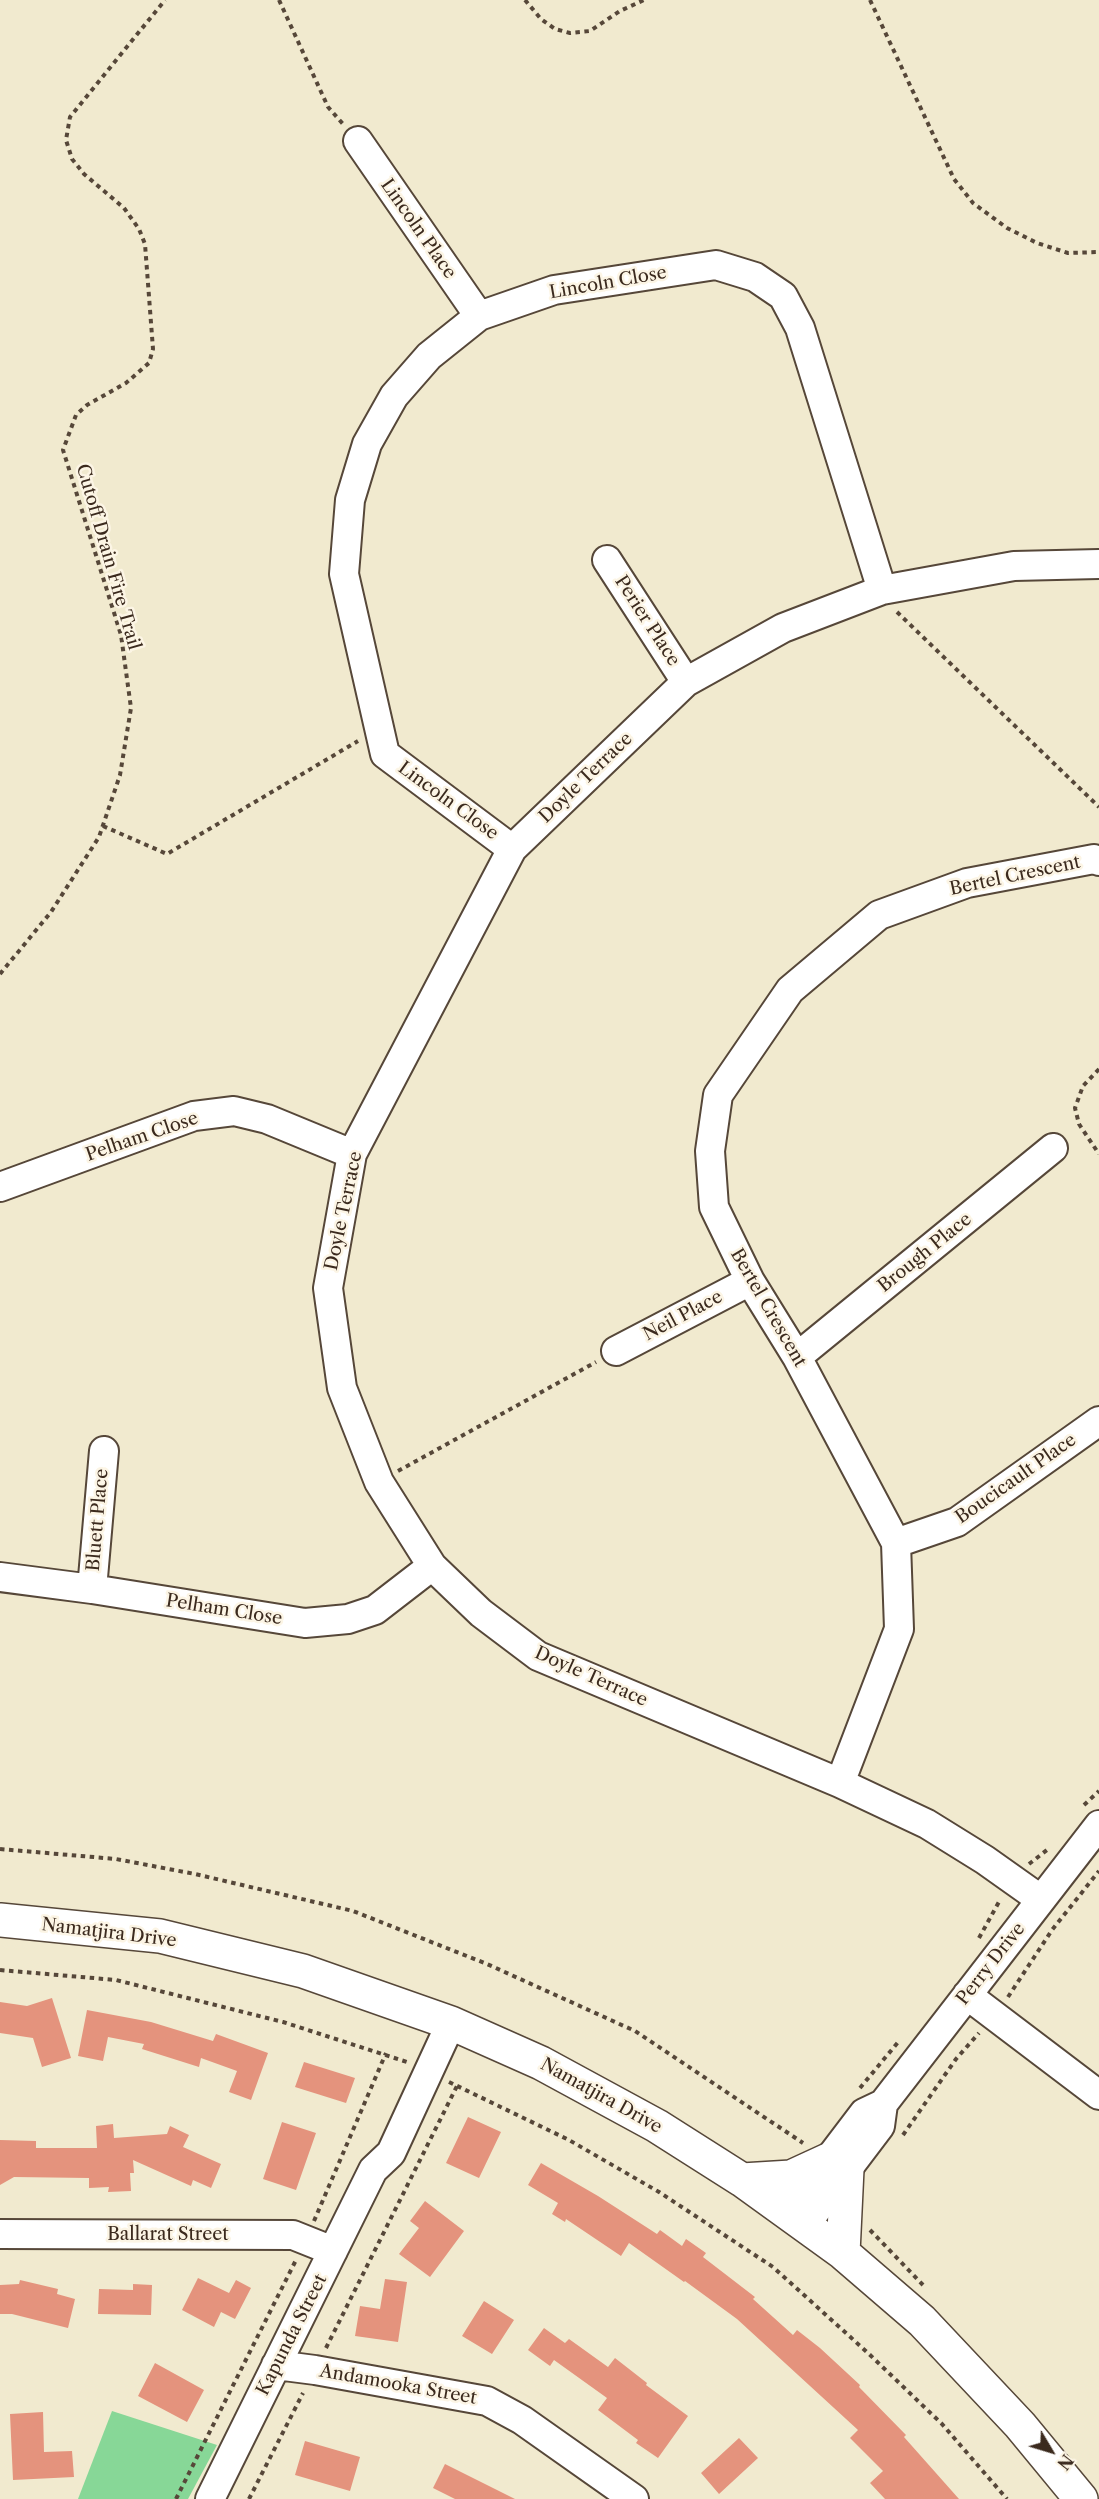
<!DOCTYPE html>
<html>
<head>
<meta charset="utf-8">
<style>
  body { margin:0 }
  #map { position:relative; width:1099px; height:2499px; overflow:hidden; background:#f1eacf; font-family:"Libre Caslon Text",serif }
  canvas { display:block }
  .north { position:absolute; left:1021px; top:2421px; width:60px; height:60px; -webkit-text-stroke:4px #fcf5e5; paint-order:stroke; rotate:128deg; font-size:16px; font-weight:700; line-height:24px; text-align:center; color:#3b2a1e }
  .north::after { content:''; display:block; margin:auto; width:21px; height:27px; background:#3b2a1e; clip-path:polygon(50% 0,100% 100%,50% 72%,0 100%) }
</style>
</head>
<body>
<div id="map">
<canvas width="1099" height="2499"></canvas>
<div class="north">N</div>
</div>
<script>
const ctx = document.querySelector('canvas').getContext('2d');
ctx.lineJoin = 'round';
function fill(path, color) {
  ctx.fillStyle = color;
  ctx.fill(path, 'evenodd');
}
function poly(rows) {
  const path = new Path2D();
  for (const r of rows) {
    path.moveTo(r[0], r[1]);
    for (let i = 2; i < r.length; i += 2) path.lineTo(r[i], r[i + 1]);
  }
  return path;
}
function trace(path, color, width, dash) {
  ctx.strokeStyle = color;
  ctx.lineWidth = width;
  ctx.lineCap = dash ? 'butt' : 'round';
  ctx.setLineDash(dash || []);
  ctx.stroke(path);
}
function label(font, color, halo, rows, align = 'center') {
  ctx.font = font + ' "Libre Caslon Text",serif';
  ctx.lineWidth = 5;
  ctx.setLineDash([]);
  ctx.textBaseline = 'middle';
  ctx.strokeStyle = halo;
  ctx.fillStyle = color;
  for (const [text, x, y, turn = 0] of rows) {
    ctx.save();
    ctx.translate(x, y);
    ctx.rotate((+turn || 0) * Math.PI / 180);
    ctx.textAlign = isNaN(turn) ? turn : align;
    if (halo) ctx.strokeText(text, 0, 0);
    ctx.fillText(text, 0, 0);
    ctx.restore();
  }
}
fill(poly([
  [112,2411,217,2445,188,2499,78,2499]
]), '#87d797');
fill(poly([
  [52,1998,71,2058,42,2067,33,2038,0,2033,0,2002,27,2006],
  [87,2010,151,2022,213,2041,216,2034,268,2053,251,2100,229,2092,237,2071,201,2058,199,2067,142,2049,144,2044,108,2037,103,2061,78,2056],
  [304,2062,355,2078,346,2103,295,2087],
  [468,2117,501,2132,479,2178,446,2163],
  [282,2122,316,2133,296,2190,263,2179],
  [113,2124,114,2138,167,2134,170,2126,189,2135,183,2147,221,2164,211,2188,193,2180,191,2186,133,2160,134,2173,130,2173,131,2191,108,2192,109,2187,89,2188,89,2178,14,2177,0,2185,0,2140,36,2141,36,2148,97,2148,96,2126],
  [541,2163,598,2196,657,2234,660,2230,682,2246,686,2239,706,2253,703,2257,755,2297,753,2299,793,2335,797,2330,820,2348,860,2385,859,2387,906,2435,904,2437,959,2499,885,2499,870,2483,883,2471,850,2438,858,2430,737,2319,685,2281,684,2282,629,2243,621,2256,566,2219,565,2222,552,2214,558,2203,528,2185],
  [425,2201,464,2231,430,2277,399,2254,419,2228,410,2221],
  [198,2278,229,2293,236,2280,251,2288,235,2319,221,2312,214,2327,182,2310],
  [385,2279,407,2282,398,2342,355,2336,360,2306,380,2309],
  [20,2280,58,2289,57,2294,75,2299,68,2328,12,2314,0,2314,0,2285,19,2284],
  [133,2284,152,2285,151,2315,98,2314,99,2289,133,2290],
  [484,2301,514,2320,492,2354,462,2336],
  [544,2328,565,2343,569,2339,608,2367,615,2358,647,2383,646,2385,688,2416,658,2458,636,2443,638,2440,598,2410,607,2398,554,2360,550,2366,528,2350],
  [155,2363,204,2390,187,2422,138,2396],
  [43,2412,44,2452,72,2451,74,2477,13,2480,10,2414],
  [739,2438,758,2458,719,2494,701,2473],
  [305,2441,360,2457,350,2491,295,2475],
  [445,2464,515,2499,455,2499,433,2488]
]), '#e4937d');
const minor = poly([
  [358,141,479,316],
  [607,560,686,682],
  [512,849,385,754,344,574,350,500,367,444,394,396,429,356,479,316,554,290,716,265,755,277,783,296,800,328,882,590],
  [0,1187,194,1116,234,1111,267,1119,352,1154],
  [616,1351,750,1281],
  [797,1357,1053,1148],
  [896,1543,957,1522,1099,1421],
  [0,1577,92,1589,305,1623,348,1619,375,1610,432,1566],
  [92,1589,104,1451],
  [840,1783,899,1629,896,1543,797,1357,750,1281,714,1207,710,1151,718,1095,790,990,879,915,967,883,1094,859,1099,861],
  [1040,1899,985,1860,927,1824,840,1783,538,1656,481,1613,432,1566,379,1482,342,1388,328,1288,352,1154,512,849,686,682,783,628,882,590,1014,566,1099,564],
  [967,1995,1099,2095],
  [788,2213,864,2113,883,2104,1099,1825],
  [805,2225,880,2126,883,2104],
  [0,2234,293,2235,333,2251],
  [276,2365,315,2370,487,2401,522,2420,634,2499],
  [210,2499,373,2170,391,2153,451,2023]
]);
const major = poly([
  [0,1920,160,1936,303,1971,451,2023,541,2063,657,2126,742,2180,843,2253,922,2321,1020,2425,1081,2499],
  [742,2180,791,2177,828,2160],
  [843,2253,847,2169]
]);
trace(minor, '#564739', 32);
trace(major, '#564739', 36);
trace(poly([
  [279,0,328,107,343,124],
  [525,0,541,19,555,29,570,33,590,31,620,11,644,0],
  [870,0,954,179,973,203,1007,228,1037,243,1068,253,1099,252],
  [897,612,1099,807],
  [103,826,167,854,358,741],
  [0,974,51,912,99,837,120,775,131,708,121,635,63,450,76,415,87,405,126,383,149,363,153,349,145,244,139,229,124,208,84,174,72,159,66,140,70,117,165,0],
  [1099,1069,1083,1086,1075,1108,1079,1124,1099,1154],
  [398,1471,596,1362],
  [1084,1805,1099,1791],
  [0,1849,116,1859,195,1874,353,1911,487,1964,635,2031,803,2143],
  [1029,1864,1047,1850],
  [979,1938,1000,1900],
  [0,1970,116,1980,283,2022,407,2062],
  [1008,1997,1052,1930,1099,1871],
  [449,2082,569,2140,659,2192,773,2267,868,2353,942,2424,1007,2499],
  [860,2088,899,2041],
  [903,2135,956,2059,979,2033],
  [314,2221,386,2053],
  [870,2230,923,2285],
  [326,2348,457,2086],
  [176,2499,296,2260],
  [249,2499,303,2393]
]), '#564739', 4, [4.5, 4.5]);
trace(minor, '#fff', 28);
trace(major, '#fff', 33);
label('18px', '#3b2a1e', '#fcf5e5', [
  ["Lincoln Place",418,229,55],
  ["Lincoln Close",608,283,-10],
  ["Cutoff Drain Fire Trail",108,557,74],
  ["Perier Place",647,621,57],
  ["Doyle Terrace",586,778,-44],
  ["Lincoln Close",448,801,36],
  ["Bertel Crescent",1015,876,-12],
  ["Pelham Close",142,1137,-19],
  ["Doyle Terrace",344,1211,-78],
  ["Brough Place",925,1253,-39],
  ["Bertel Crescent",768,1308,60],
  ["Neil Place",683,1316,-28],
  ["Boucicault Place",1016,1479,-35],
  ["Bluett Place",98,1520,-85],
  ["Pelham Close",224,1610,9],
  ["Doyle Terrace",591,1677,24],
  ["Namatjira Drive",109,1933,7],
  ["Perry Drive",991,1964,-52],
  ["Namatjira Drive",601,2096,29],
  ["Ballarat Street",168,2235],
  ["Kapunda Street",292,2335,-63],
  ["Andamooka Street",398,2385,10]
]);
</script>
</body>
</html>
